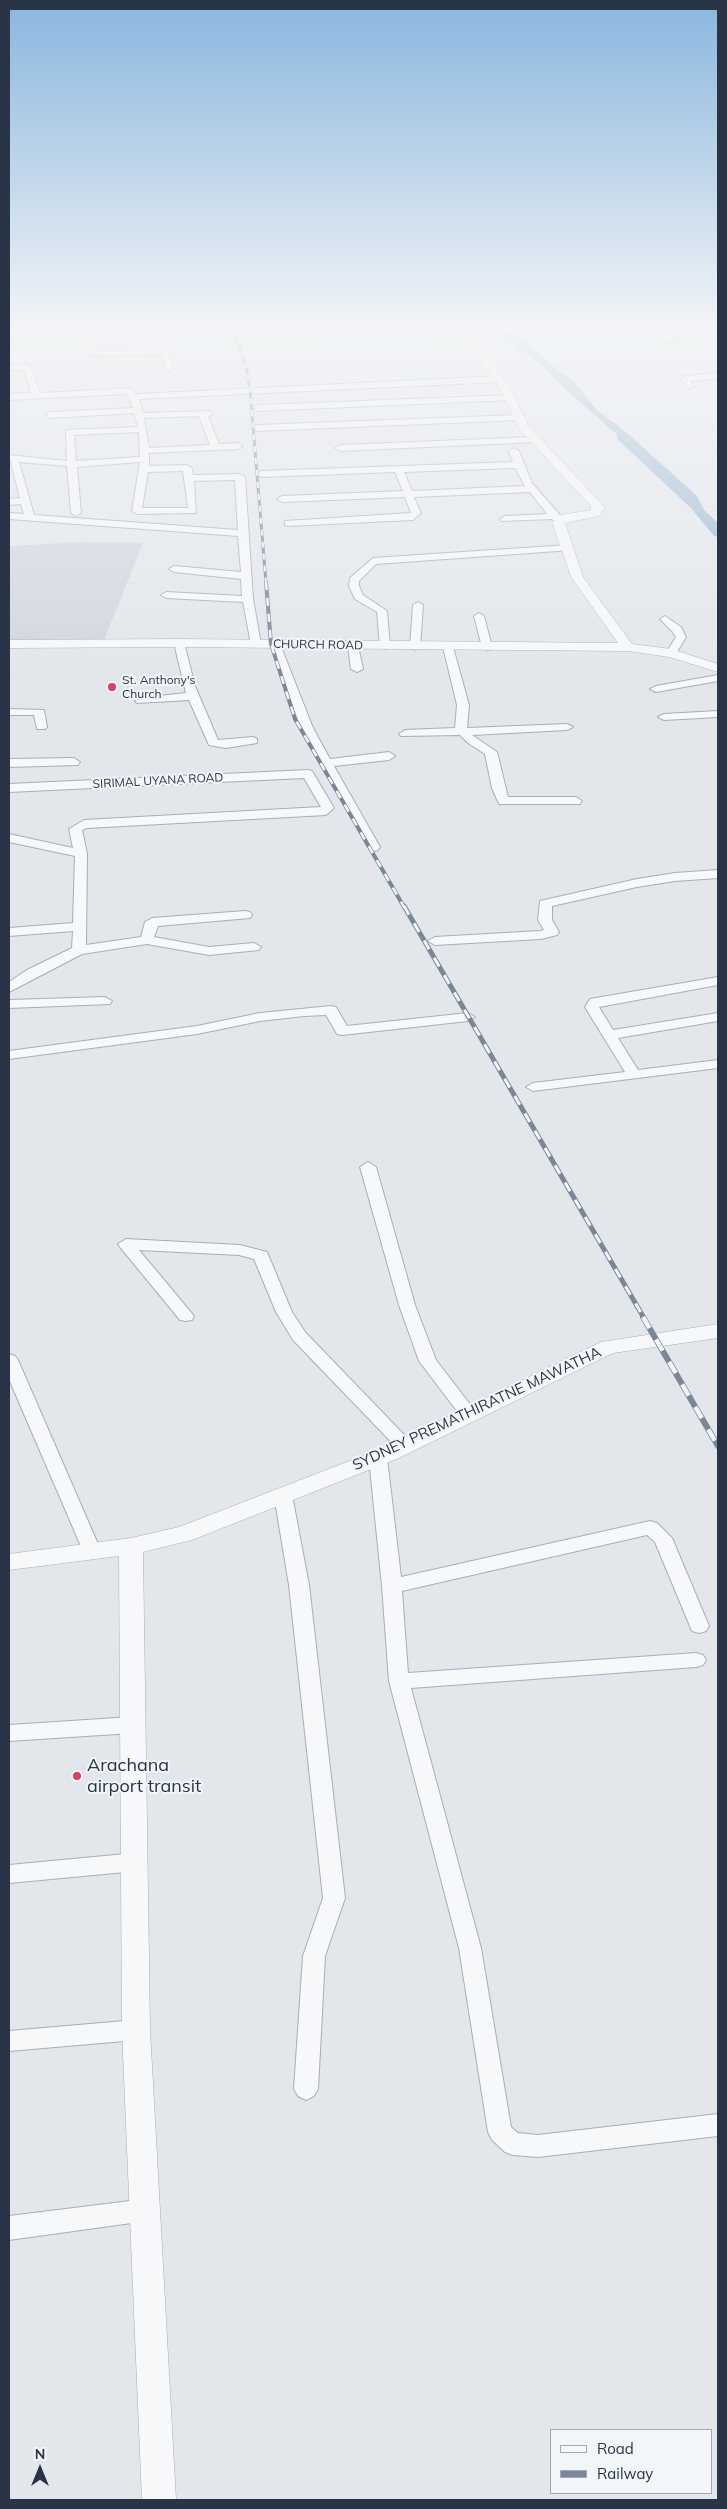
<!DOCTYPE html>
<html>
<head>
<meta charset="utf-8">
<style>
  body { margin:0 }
  #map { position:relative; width:727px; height:2509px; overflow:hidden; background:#e3e7ec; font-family:Mulish,sans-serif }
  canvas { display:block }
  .frame { position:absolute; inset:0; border:10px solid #293546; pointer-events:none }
  .legend { position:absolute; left:550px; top:2429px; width:162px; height:65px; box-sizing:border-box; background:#f3f6f9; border:1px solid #a2a9b1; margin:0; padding:6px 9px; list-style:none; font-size:15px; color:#293546 }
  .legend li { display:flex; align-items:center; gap:10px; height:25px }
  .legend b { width:25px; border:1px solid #a2a9b1 }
  .north { position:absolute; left:15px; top:2444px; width:50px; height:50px; -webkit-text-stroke:4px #f3f6f9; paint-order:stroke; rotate:0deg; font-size:14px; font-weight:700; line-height:20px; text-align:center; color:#293546 }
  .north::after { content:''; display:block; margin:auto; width:18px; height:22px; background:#293546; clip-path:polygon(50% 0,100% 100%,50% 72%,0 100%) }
</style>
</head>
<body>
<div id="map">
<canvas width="727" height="2509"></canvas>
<div class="frame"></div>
<ul class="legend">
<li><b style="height:6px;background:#f6f8fa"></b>Road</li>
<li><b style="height:6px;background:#7a8798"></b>Railway</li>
</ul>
<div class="north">N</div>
</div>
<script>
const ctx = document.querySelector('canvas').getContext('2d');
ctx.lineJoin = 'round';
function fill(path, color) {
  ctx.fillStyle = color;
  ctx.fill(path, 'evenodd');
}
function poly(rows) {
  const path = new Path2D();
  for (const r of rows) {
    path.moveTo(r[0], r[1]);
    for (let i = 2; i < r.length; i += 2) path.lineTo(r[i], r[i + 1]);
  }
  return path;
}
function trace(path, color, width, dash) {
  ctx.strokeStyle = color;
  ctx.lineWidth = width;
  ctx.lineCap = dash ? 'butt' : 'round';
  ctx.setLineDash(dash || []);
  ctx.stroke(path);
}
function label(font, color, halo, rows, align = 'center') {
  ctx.font = font + ' Mulish,sans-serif';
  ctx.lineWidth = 4;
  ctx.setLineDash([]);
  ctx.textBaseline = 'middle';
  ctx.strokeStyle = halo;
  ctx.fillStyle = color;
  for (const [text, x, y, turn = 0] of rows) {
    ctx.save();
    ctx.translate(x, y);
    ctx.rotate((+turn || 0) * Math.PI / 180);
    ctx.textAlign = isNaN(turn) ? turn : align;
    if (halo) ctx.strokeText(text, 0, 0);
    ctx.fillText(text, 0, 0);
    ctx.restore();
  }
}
fill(poly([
  [81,542,143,543,104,640,9,642,9,546]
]), '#d1d6de');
fill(poly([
  [238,329,334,329,326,334,304,340,243,342]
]), '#c9d7c3');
fill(poly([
  [507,331,574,382,597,410,626,432,697,496,704,510,718,523,718,532,645,459,573,396,562,379,528,356,499,332]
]), '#9bb8cf');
fill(poly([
  [499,329,508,329,538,352,584,397,584,401,578,401,532,356,499,329],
  [617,435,623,435,697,504,718,528,718,537,714,536,691,508,617,439,617,435]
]), '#9bb8cf');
const minor = poly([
  [79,329,87,329,96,351,167,350,174,370,167,372,161,355,90,356,84,341,16,345,12,343,16,341,82,336,79,329],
  [494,329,515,329,511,331,449,339,445,337,494,329],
  [718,335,718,339,666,342,662,340,666,338,718,335],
  [27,364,31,367,40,393,130,388,137,394,500,376,504,379,500,382,139,399,143,413,212,411,212,415,208,416,219,444,238,443,243,446,238,449,149,453,149,466,187,465,192,468,193,475,240,474,245,477,253,599,261,644,256,647,251,644,243,602,166,598,161,595,166,592,242,596,241,579,174,572,169,569,174,566,241,572,238,536,9,519,9,513,24,514,21,504,9,505,9,499,20,498,9,455,67,461,66,430,138,427,134,413,50,418,46,415,50,412,133,408,127,394,9,400,9,394,31,393,24,370,9,370,9,366,27,364],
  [199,416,210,445,149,448,144,418,199,416],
  [139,432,140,457,76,461,74,435,139,432],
  [19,462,67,466,71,513,76,516,81,513,77,467,140,462,132,511,137,514,196,513,194,481,235,480,238,530,34,515,19,462],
  [183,471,188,508,142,508,148,472,183,471],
  [718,373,718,379,690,381,694,386,690,389,680,379,684,376,718,373],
  [510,395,513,396,513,400,258,411,254,408,258,405,510,395],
  [518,415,521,416,521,420,257,431,252,428,257,425,518,415],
  [534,437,537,438,537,442,340,451,335,448,340,445,534,437],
  [514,448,519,451,532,483,559,514,563,520,561,522,555,522,552,519,502,521,500,519,505,516,547,514,530,492,414,497,421,513,413,520,288,526,285,525,285,521,411,513,405,497,282,502,277,499,282,496,403,491,395,472,261,477,256,474,261,471,513,462,509,451,514,448],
  [515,468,525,486,412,491,404,472,515,468],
  [568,545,572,546,572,550,376,564,359,581,359,586,363,595,387,611,390,646,385,649,380,646,377,612,355,599,349,586,350,578,373,558,568,545],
  [418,602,423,605,420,647,415,650,410,647,413,605,418,602],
  [479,613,484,616,492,647,491,649,487,650,482,647,474,616,479,613],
  [665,616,681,627,686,637,675,655,671,656,666,653,676,637,672,631,660,619,665,616],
  [179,640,184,643,195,686,218,740,253,737,257,739,257,743,226,748,209,745,189,700,137,703,135,701,141,698,186,693,174,643,179,640],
  [275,641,280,644,313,728,330,759,389,752,395,756,389,760,334,766,380,847,378,850,374,851,368,847,301,728,270,644,275,641],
  [353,643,358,646,363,669,357,672,351,669,348,646,353,643],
  [448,644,453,647,469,705,467,728,567,724,573,727,567,730,472,735,497,752,508,797,576,797,582,801,580,804,499,804,492,788,485,754,468,743,460,735,401,736,399,734,405,730,455,728,457,705,443,647,448,644],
  [718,675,718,681,656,692,650,689,656,686,718,675],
  [9,709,44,710,47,727,45,729,37,729,34,715,9,715,9,709],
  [718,711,718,717,664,720,658,717,664,714,718,711],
  [74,758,80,762,78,765,9,767,9,759,74,758],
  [308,770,312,771,334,808,326,815,87,828,82,830,87,854,86,945,141,937,145,922,152,918,245,911,250,912,252,915,250,918,158,926,154,937,209,947,254,943,261,947,259,950,209,955,147,944,82,954,9,992,9,982,27,970,72,948,73,931,9,936,9,928,73,923,75,856,9,842,9,834,73,848,69,829,84,820,321,807,304,778,9,792,9,784,308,770],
  [718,870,718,878,675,881,637,887,552,906,552,920,559,932,557,935,541,939,435,945,428,941,435,937,540,931,544,930,538,920,540,901,637,879,675,873,718,870],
  [718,977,718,985,599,1007,613,1030,718,1013,718,1021,618,1038,638,1070,718,1060,718,1068,533,1091,526,1087,533,1083,625,1072,585,1007,590,999,718,977],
  [105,997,112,1001,110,1004,9,1008,9,1000,105,997],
  [331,1006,336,1007,347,1026,468,1013,475,1017,468,1021,342,1035,337,1034,326,1015,304,1016,260,1021,197,1034,9,1059,9,1051,197,1026,260,1013,331,1006],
  [368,1162,376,1167,415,1305,436,1360,475,1411,478,1415,475,1419,463,1419,419,1361,399,1305,360,1167,368,1162],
  [126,1239,240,1245,267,1252,292,1312,305,1332,411,1442,414,1446,411,1450,405,1452,399,1450,293,1340,276,1312,254,1259,239,1255,139,1250,194,1316,192,1320,186,1321,180,1320,120,1247,118,1244,126,1239],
  [9,1354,15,1356,18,1360,101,1551,99,1556,92,1558,85,1556,83,1551,9,1379,9,1354],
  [378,1452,384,1454,387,1458,401,1577,650,1521,657,1523,672,1538,709,1626,706,1631,699,1633,692,1631,655,1542,647,1535,402,1591,408,1673,696,1653,703,1655,706,1660,703,1665,696,1667,411,1688,481,1948,511,2127,518,2133,538,2135,718,2114,718,2136,538,2157,513,2155,505,2152,492,2140,488,2132,459,1948,389,1681,382,1586,369,1458,372,1454,378,1452],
  [283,1489,289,1490,292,1495,309,1585,345,1898,325,1956,318,2089,314,2096,306,2100,298,2096,294,2089,303,1956,323,1898,289,1585,274,1495,277,1490,283,1489],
  [132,1717,139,1719,142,1725,139,1731,132,1733,9,1741,9,1725,132,1717],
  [136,1853,144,1856,147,1862,144,1868,136,1871,9,1883,9,1865,136,1853],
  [136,2020,144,2023,148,2030,144,2037,136,2040,9,2051,9,2031,136,2020],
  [146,2199,155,2202,158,2210,155,2218,146,2221,9,2240,9,2216,146,2199]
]);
const tertiary = poly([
  [425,329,438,329,473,344,485,352,510,388,529,427,603,505,604,508,599,516,565,523,583,577,632,644,671,649,718,664,718,672,669,657,628,651,179,647,9,648,9,640,179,639,618,643,571,577,552,522,561,515,591,510,591,506,520,430,500,388,477,356,425,329],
  [718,1324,718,1338,613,1353,399,1458,192,1540,143,1552,150,2030,176,2500,142,2500,122,2030,119,1556,9,1570,9,1554,131,1538,179,1527,383,1448,601,1342,718,1324]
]);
trace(minor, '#a7aeb7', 2);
trace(tertiary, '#a7aeb7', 1);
fill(minor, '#f6f8fa');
fill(tertiary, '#f6f8fa');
const railFar3 = poly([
  [232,329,246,366,250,390,266,583]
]);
const railFar2 = poly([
  [266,582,271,644,295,719,404,907]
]);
const railFar1 = poly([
  [404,906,644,1318]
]);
const rail = poly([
  [643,1317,718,1446]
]);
trace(railFar3, '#7a8798', 3);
trace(railFar2, '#7a8798', 4);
trace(railFar1, '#7a8798', 5);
trace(rail, '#7a8798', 6);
trace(railFar3, '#f3f6f9', 2, [6]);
trace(railFar2, '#f3f6f9', 2.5, [8]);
trace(railFar1, '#f3f6f9', 3, [10]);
trace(rail, '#f3f6f9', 4.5, [13]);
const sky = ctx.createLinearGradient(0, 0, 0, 680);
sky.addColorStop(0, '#89b6de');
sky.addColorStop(0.48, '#f2f4f6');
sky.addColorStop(1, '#f2f4f600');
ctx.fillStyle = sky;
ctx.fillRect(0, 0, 727, 680);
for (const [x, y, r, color] of [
  [112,687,5,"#dc3d60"],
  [77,1776,5,"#dc3d60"]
]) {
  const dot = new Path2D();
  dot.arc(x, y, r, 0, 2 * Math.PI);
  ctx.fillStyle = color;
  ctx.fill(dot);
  trace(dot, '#f3f6f9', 2);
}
label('12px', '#293546', '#f3f6f9', [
  ["CHURCH ROAD",318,645,1],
  ["SIRIMAL UYANA ROAD",158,781,-3]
]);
label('12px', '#293546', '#f3f6f9', [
  ["St. Anthony's",122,680],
  ["Church",122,694]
], 'left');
label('15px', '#293546', '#f3f6f9', [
  ["SYDNEY PREMATHIRATNE MAWATHA",477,1409,-25]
]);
label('18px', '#293546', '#f3f6f9', [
  ["Arachana",87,1766],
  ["airport transit",87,1787]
], 'left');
</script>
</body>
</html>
